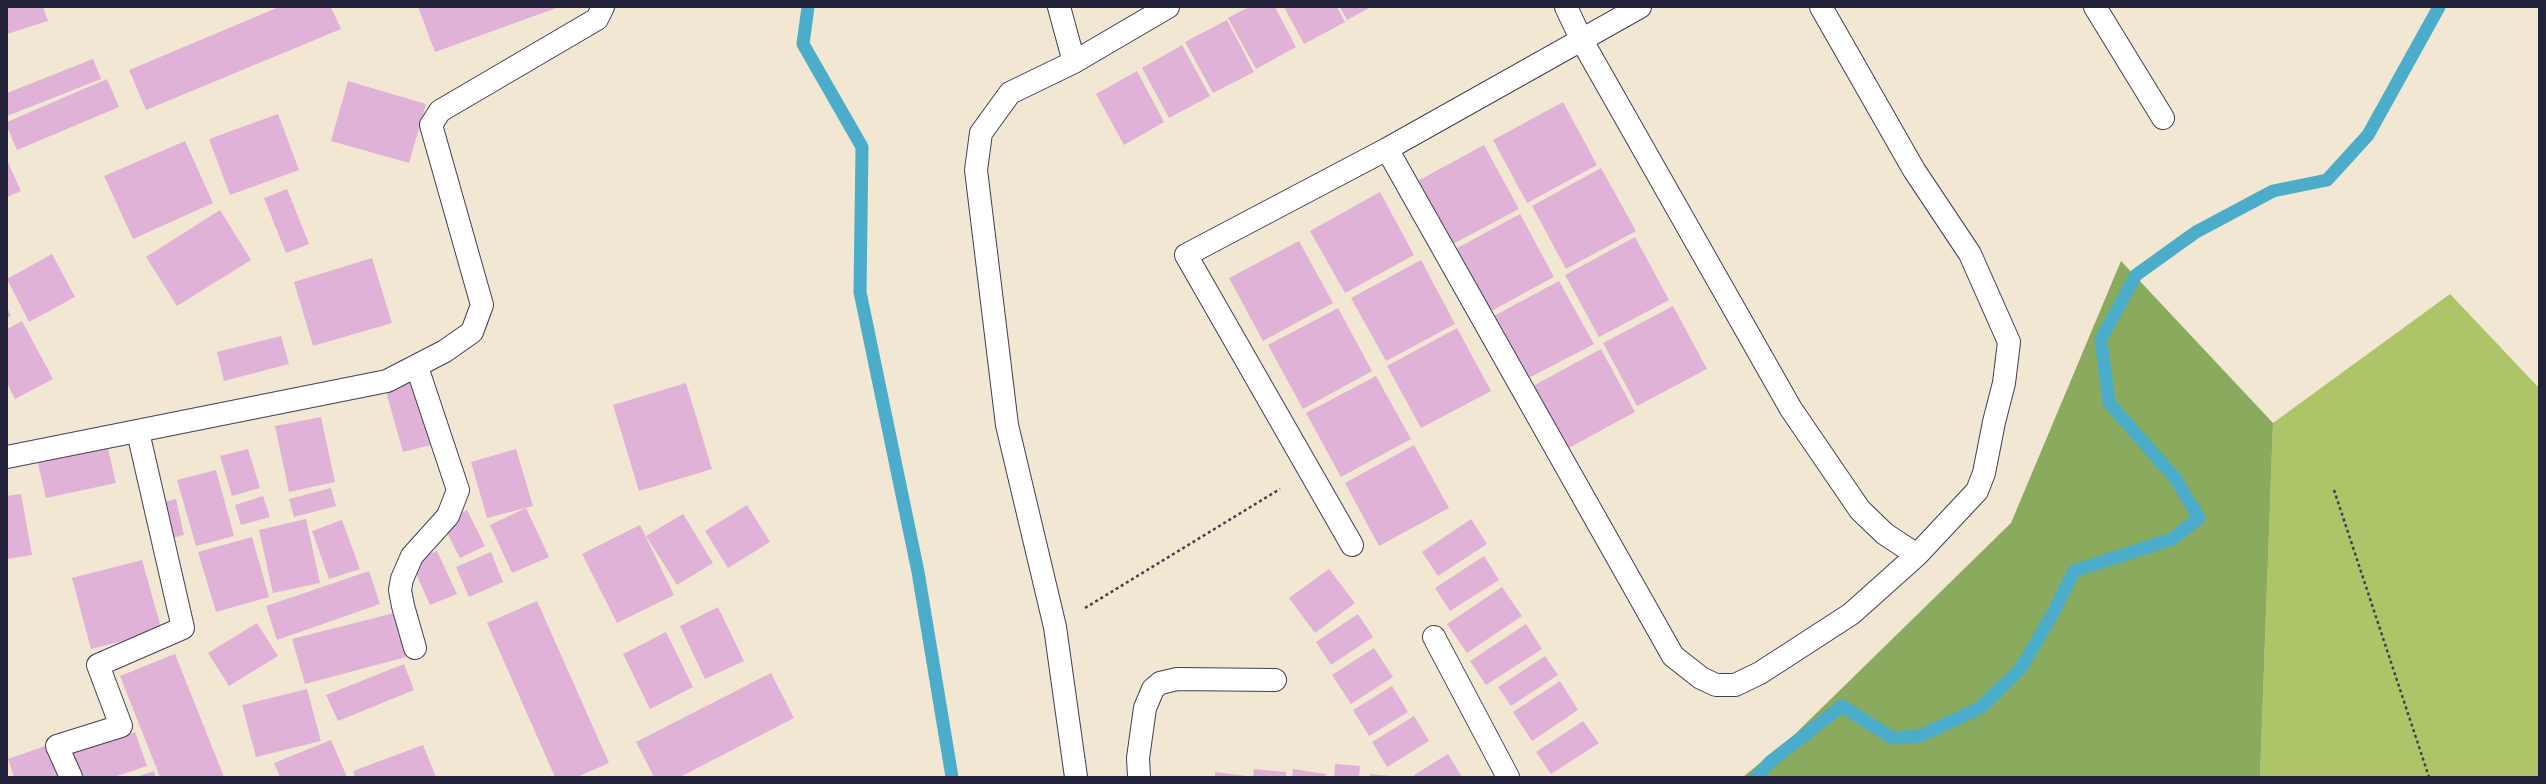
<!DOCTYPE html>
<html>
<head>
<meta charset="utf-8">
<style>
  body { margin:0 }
  #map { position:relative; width:2546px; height:784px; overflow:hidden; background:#f2e7d2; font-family:Kalam,sans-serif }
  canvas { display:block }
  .frame { position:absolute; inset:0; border:8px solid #22223b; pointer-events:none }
</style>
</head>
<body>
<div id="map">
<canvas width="2546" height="784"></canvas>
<div class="frame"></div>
</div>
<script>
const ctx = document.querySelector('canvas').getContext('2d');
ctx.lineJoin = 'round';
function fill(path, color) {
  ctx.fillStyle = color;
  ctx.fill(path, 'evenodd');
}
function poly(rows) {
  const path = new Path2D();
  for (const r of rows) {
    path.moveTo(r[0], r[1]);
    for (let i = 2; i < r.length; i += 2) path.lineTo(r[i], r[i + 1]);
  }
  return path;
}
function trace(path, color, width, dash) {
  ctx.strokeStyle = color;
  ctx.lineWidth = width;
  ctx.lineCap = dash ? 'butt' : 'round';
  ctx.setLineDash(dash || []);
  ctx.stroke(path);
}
fill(poly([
  [2450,294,2539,388,2539,777,2260,777,2273,423]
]), '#adc469');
fill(poly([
  [2121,261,2273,423,2260,777,1743,777,1793,736,2011,523]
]), '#8aaa5d');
trace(poly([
  [808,7,803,44,862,147,860,292,918,572,952,777],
  [1756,777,1770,762,1842,706,1892,738,1920,736,1980,708,2021,668,2053,613,2074,571,2172,539,2199,518,2175,478,2109,403,2101,339,2136,275,2196,232,2273,191,2327,180,2368,135,2439,7]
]), '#4badca', 13);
fill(poly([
  [7,7,43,7,48,21,7,34],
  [279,7,331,7,341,29,146,110,129,70],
  [418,7,559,7,435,52],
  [1249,7,1275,7,1296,47,1256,69,1228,18],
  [1284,7,1337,7,1345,22,1304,44],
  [1340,7,1371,7,1347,20],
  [1227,20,1254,72,1213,93,1185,42],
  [1182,45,1210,96,1169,118,1142,68],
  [93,59,101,79,7,116,7,93],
  [1137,71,1164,122,1124,145,1096,94],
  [107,79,119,107,17,150,7,127,7,122],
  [348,81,426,104,409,163,331,141],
  [1563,102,1597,165,1527,203,1493,140],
  [278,114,299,170,230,195,209,139],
  [185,141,213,203,133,239,104,176],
  [1484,145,1519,209,1449,246,1414,183],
  [7,160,21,191,7,197],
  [1601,168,1636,231,1566,269,1532,206],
  [287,189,309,244,286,253,264,198],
  [1380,192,1414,255,1345,293,1310,231],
  [220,210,251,260,177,306,146,257],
  [1520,214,1554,277,1484,315,1450,252],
  [1635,237,1669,300,1599,337,1565,275],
  [1299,241,1333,303,1263,341,1229,278],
  [52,254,75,297,29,322,7,279],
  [372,258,392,323,313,346,294,282],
  [1421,260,1455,324,1386,361,1351,298],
  [1559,281,1594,344,1523,381,1490,318],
  [1673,306,1707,369,1637,406,1603,343],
  [7,308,11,316,7,318],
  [1338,308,1372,371,1303,409,1268,345],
  [22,321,53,379,15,399,7,383,7,329],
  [1457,328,1491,391,1421,428,1387,366],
  [281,336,289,364,224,381,217,352],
  [1601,349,1635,412,1565,450,1531,387],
  [1376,376,1411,439,1341,477,1306,413],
  [417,379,435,444,403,452,385,388],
  [686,383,712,469,639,491,613,405],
  [321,417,335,482,289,492,275,426],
  [106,440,116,483,46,498,36,455],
  [1414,445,1449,508,1379,546,1345,483],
  [248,449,260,488,232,496,220,456],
  [516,449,533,506,487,518,471,462],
  [216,470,234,536,196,546,177,480],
  [331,488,336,506,294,517,289,499],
  [21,494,32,555,7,559,7,496],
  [263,496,270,517,241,525,235,505],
  [176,499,184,535,168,539,159,503],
  [747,505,770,542,728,568,705,531],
  [526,508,549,557,512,573,490,525],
  [467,510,485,546,460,558,442,523],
  [683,514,713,563,677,585,646,536],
  [306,519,320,583,273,593,259,530],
  [1471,519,1487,544,1438,576,1422,552],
  [342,520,360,569,329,579,312,531],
  [640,525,674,595,617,623,582,554],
  [252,537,269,597,216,612,198,552],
  [437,551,457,594,430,605,411,562],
  [491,552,503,582,469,597,456,567],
  [1484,556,1499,580,1450,611,1435,588],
  [142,560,162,631,91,649,72,578],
  [1329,569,1355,603,1315,633,1289,598],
  [369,571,380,604,277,640,266,606],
  [1502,587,1522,616,1467,653,1447,624],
  [537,601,609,763,577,777,555,777,487,623],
  [718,607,744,661,705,679,680,626],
  [394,613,406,657,305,684,292,639],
  [1358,614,1373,637,1331,665,1316,642],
  [257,623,278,656,229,686,208,653],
  [1526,624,1542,649,1486,685,1470,661],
  [666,632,693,687,650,709,623,654],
  [1374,648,1393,677,1351,704,1332,675],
  [175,654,224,777,160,777,120,676],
  [1545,656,1558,675,1511,706,1498,687],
  [404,664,414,690,338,721,326,695],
  [771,673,794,718,680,777,654,777,636,742],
  [1560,681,1578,710,1532,741,1513,712],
  [1392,686,1408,712,1369,736,1353,710],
  [307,689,321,741,256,757,242,705],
  [1414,716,1429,741,1387,767,1372,742],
  [1583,721,1599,743,1551,774,1536,752],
  [135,732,147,766,114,777,81,777,73,753],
  [331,740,347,777,280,777,274,763],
  [51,744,62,777,14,777,8,759],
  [423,745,436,777,355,777,353,771],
  [1448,754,1462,777,1415,777,1414,775],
  [1335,764,1360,766,1359,777,1334,777],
  [1254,769,1286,772,1286,777,1253,777],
  [1293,769,1326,774,1325,777,1292,777],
  [154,771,156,777,137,777],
  [1215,772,1246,776,1246,777,1215,777],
  [1370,774,1391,776,1391,777,1370,777]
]), '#e1b2d8');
const minor = poly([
  [1059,7,1074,62],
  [1566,7,1581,39,1791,409,1860,510,1885,534,1917,555,1977,491,1984,473,1994,422,2004,383,2009,342,1970,254,1914,170,1821,7],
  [2095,7,2163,118],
  [1387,149,1673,656,1701,678,1716,685,1735,685,1760,673,1851,614,1917,555],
  [7,457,387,381,445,351,472,332,482,305,431,125,440,111,597,19,603,7],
  [1352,545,1186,255,1387,149,1640,7],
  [1434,637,1508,777],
  [415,648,403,606,400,590,402,579,412,556,448,516,458,490,417,367],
  [71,777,57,746,121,726,98,665,183,628,138,432],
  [1076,777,1055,627,1007,425,976,170,981,133,1010,93,1074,62,1168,7],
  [1139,777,1138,758,1145,708,1153,689,1160,683,1177,679,1275,680]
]);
trace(minor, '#414052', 24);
trace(poly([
  [2334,490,2429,777],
  [1085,608,1280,489]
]), '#414052', 2.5, [3, 3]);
trace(minor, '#fff', 22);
</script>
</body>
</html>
